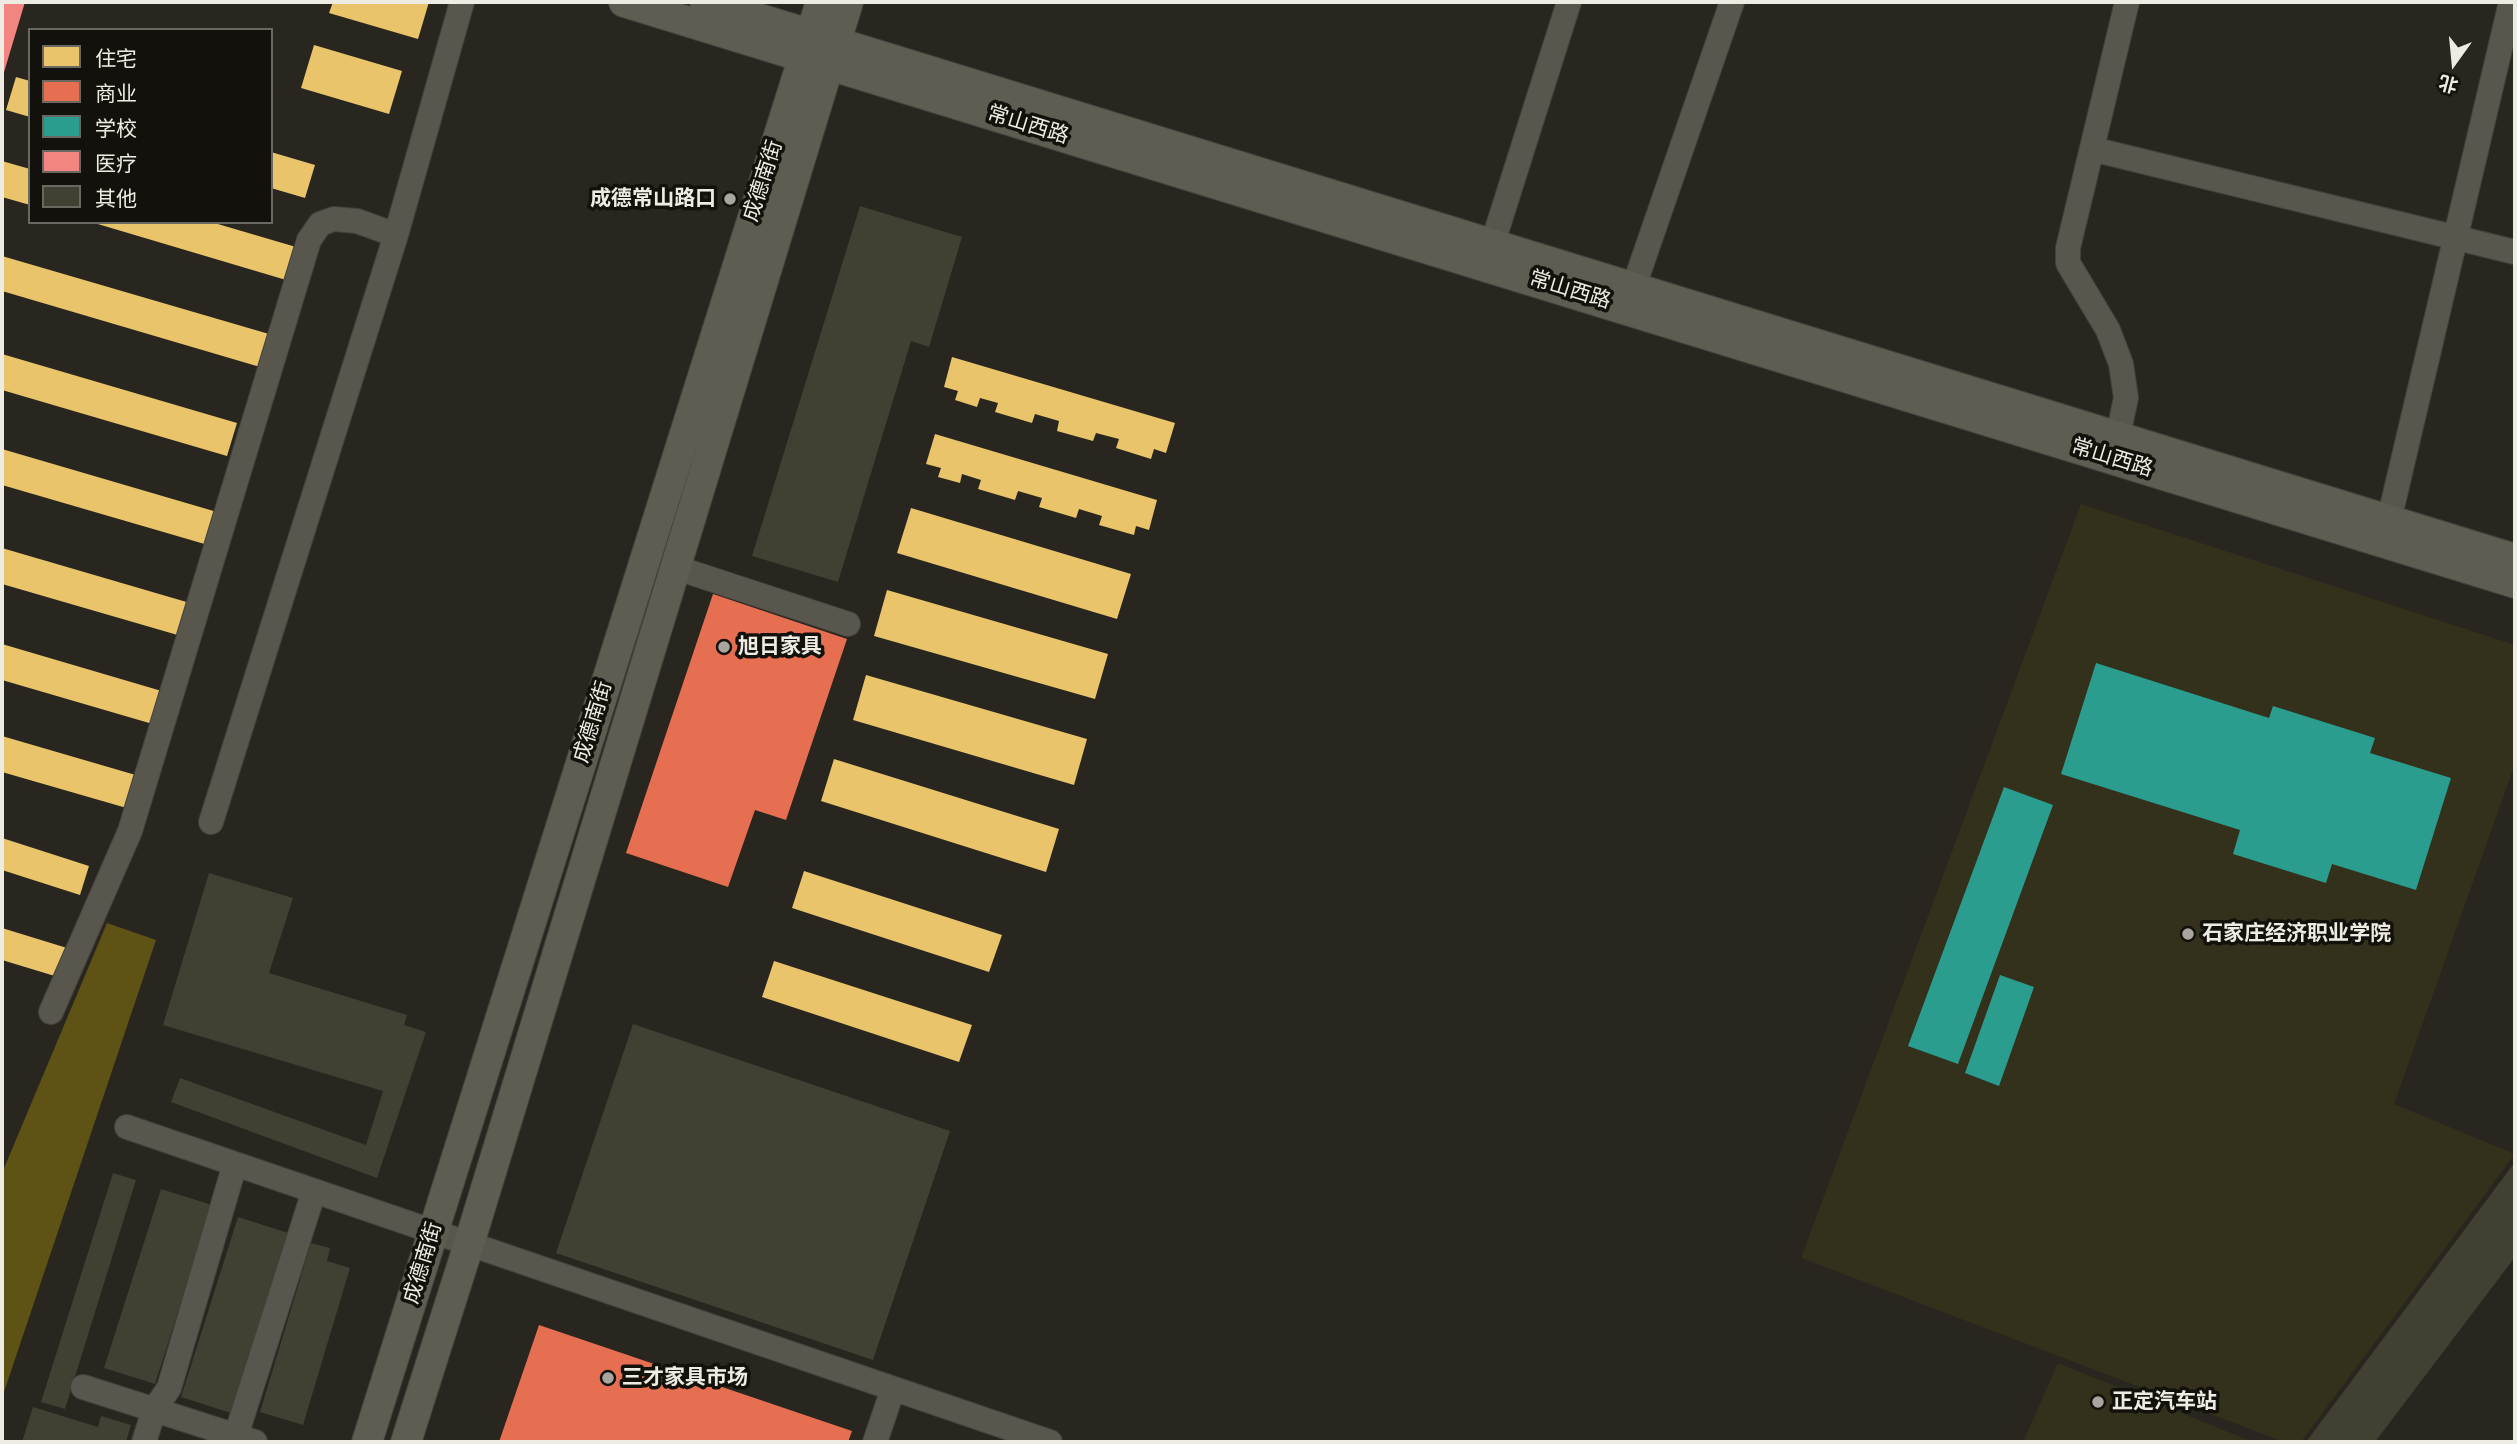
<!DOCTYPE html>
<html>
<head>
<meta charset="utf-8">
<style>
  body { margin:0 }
  #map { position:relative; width:2517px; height:1444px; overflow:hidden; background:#28261f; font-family:Montserrat,"Noto Sans SC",sans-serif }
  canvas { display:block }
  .frame { position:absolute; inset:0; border:4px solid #edebe2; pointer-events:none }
  .legend { position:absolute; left:28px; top:28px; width:245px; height:196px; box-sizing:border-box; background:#13110b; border:2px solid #6a6861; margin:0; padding:9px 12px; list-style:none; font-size:21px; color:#edebe2 }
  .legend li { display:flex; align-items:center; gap:14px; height:35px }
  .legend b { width:35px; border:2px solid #6a6861 }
  .north { position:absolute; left:2419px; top:28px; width:70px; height:70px; -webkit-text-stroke:5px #13110b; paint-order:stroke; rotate:195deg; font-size:19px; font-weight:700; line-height:28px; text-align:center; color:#edebe2 }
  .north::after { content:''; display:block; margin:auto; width:24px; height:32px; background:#edebe2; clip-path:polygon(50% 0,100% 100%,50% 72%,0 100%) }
</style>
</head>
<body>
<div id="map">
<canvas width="2517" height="1444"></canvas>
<div class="frame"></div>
<ul class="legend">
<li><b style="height:19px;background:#e9c46a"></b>住宅</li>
<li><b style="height:19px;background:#e76f51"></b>商业</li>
<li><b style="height:19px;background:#2a9d8f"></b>学校</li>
<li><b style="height:19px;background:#f28482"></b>医疗</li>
<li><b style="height:19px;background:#424032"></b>其他</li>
</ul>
<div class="north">北</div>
</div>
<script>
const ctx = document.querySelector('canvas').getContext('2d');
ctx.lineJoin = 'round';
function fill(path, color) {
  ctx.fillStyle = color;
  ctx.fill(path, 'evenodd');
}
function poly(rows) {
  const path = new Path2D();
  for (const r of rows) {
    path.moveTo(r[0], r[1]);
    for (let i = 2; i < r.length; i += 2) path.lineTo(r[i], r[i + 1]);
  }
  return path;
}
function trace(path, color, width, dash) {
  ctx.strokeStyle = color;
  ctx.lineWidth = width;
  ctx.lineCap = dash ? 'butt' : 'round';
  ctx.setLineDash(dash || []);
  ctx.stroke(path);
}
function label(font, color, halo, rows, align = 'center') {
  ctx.font = font + ' Montserrat,"Noto Sans SC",sans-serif';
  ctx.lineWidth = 7;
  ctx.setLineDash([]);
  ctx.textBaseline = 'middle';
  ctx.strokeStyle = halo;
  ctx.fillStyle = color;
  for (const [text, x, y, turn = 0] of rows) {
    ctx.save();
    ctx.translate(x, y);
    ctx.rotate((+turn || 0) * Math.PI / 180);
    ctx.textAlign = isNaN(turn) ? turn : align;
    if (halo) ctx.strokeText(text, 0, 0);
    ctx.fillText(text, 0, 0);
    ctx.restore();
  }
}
fill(poly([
  [2081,504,2515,645,2515,764,2394,1104,2515,1154,2301,1442,2284,1442,1801,1258],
  [2058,1363,2253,1442,2023,1442]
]), '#33301c');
fill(poly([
  [107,923,156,940,2,1398,2,1173]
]), '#5e5214');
fill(poly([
  [333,2,429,2,418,39,329,13],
  [314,45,402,71,389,114,301,88],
  [16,77,30,81,30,117,6,110],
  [271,152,315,165,305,198,271,188],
  [2,161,30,169,30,205,2,197],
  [91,222,211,222,296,247,286,280],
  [2,256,269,334,260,367,2,291],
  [2,354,237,423,227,456,2,390],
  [952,357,1175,423,1166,453,1154,449,1151,459,1116,448,1119,439,1096,433,1093,441,1057,431,1059,421,1035,414,1032,423,995,412,998,403,980,398,977,407,955,400,958,391,944,387],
  [935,434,1157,500,1149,530,1136,526,1134,535,1099,525,1102,516,1079,509,1076,518,1039,507,1042,498,1018,491,1015,500,978,489,981,480,962,474,960,483,938,477,941,468,926,464],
  [2,449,217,512,208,545,2,485],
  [911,508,1131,574,1117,619,897,553],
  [2,548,190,603,181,636,2,584],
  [887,590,1108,654,1095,699,874,636],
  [2,644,165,692,156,725,2,680],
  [866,675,1087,739,1074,785,853,720],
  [2,736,139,776,130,809,2,772],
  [834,759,1059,829,1046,872,821,801],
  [2,838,89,866,80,895,2,870],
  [804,871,1002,935,989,972,792,908],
  [2,928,67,948,58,977,2,960],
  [774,961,972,1025,959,1062,762,997]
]), '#e9c46a');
fill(poly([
  [713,594,847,639,786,820,755,810,728,887,626,853],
  [539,1325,852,1431,848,1442,499,1442]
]), '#e76f51');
fill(poly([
  [2096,663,2269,718,2273,706,2375,738,2370,753,2451,778,2416,890,2332,864,2326,883,2233,854,2240,830,2061,774],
  [2004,787,2053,805,1958,1064,1908,1046],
  [2000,975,2034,987,1999,1086,1965,1073]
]), '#2a9d8f');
fill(poly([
  [2,2,25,2,2,79]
]), '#f28482');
fill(poly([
  [860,206,962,237,929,347,911,341,838,582,752,556],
  [209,873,293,898,269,973,407,1015,404,1025,426,1032,377,1178,171,1102,180,1078,366,1145,383,1091,163,1025],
  [633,1024,950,1131,873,1360,556,1253],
  [2515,1162,2515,1257,2375,1442,2306,1442],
  [113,1173,136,1180,65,1409,41,1402],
  [161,1189,212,1205,155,1384,104,1368],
  [238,1217,288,1233,231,1413,181,1397],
  [311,1243,330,1248,327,1261,350,1268,303,1425,260,1412],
  [33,1407,98,1427,101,1416,131,1425,126,1442,22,1442]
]), '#424032');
const minor = poly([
  [2092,149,2515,252],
  [1493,242,1569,2],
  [1634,286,1732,2],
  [2118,435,2126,398,2121,364,2108,330,2068,263,2068,248,2127,2],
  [2389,520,2511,2],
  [674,567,848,624],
  [211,822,396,235,462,2],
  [51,1012,130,831,309,240,320,224,334,219,357,221,396,235],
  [127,1127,1050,1442],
  [83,1387,255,1442],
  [144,1442,154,1410,169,1388,235,1164],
  [234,1442,314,1191],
  [875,1442,893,1389]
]);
const major = poly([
  [624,2,2515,583],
  [705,2,2515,559],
  [367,1442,821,2],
  [406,1442,469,1244,848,2]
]);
trace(minor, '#43413b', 26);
trace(major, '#43413b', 32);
trace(minor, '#58564d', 24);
trace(major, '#5f5d51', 30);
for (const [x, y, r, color] of [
  [730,199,7,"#a8a69e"],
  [724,647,7,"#a8a69e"],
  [2188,934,7,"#a8a69e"],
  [608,1378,7,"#a8a69e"],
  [2098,1402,7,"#a8a69e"]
]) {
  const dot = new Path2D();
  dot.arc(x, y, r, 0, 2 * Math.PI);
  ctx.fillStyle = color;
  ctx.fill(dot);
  trace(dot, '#13110b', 2.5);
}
label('21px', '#edebe2', '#13110b', [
  ["常山西路",1028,125,17],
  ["成德南街",763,181,-72],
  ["常山西路",1570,290,17],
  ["常山西路",2112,458,17],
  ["成德南街",593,722,-73],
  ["成德南街",423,1263,-73]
]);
label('bold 21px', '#edebe2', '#13110b', [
  ["成德常山路口",716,199,"right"],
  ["旭日家具",738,647],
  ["石家庄经济职业学院",2202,934],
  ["三才家具市场",622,1378],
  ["正定汽车站",2112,1402]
], 'left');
</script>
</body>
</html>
